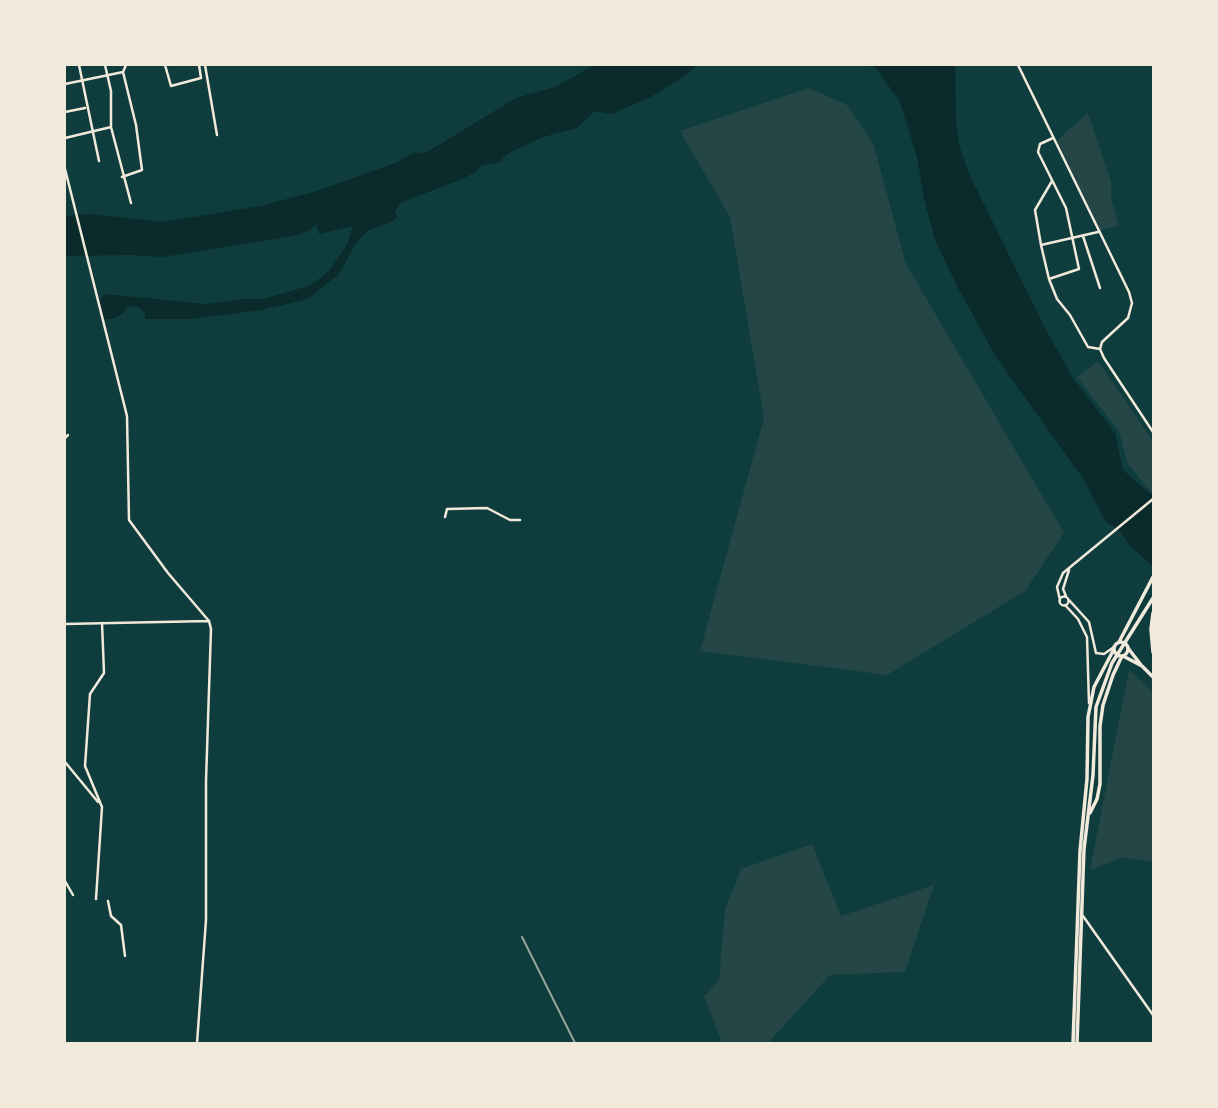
<!DOCTYPE html>
<html>
<head>
<meta charset="utf-8">
<style>
  body { margin:0 }
  #map { position:relative; width:1218px; height:1108px; overflow:hidden; background:#0f3d3e; font-family:Lora,serif }
  canvas { display:block }
  .frame { position:absolute; inset:0; border:66px solid #f1e9da; pointer-events:none }
</style>
</head>
<body>
<div id="map">
<canvas width="1218" height="1108"></canvas>
<div class="frame"></div>
</div>
<script>
const ctx = document.querySelector('canvas').getContext('2d');
ctx.lineJoin = 'round';
function fill(path, color) {
  ctx.fillStyle = color;
  ctx.fill(path, 'evenodd');
}
function poly(rows) {
  const path = new Path2D();
  for (const r of rows) {
    if (r.length === 3) {
      path.moveTo(r[0] + r[2], r[1]);
      path.arc(r[0], r[1], r[2], 0, 2 * Math.PI);
      continue;
    }
    path.moveTo(r[0], r[1]);
    for (let i = 2; i < r.length; i += 2) path.lineTo(r[i], r[i + 1]);
  }
  return path;
}
function trace(path, color, width, dash) {
  ctx.strokeStyle = color;
  ctx.lineWidth = width;
  ctx.lineCap = dash ? 'butt' : 'round';
  ctx.setLineDash(dash || []);
  ctx.stroke(path);
}
fill(poly([
  [809,88,847,105,873,143,906,264,1064,533,1025,591,887,675,700,651,764,418,730,217,680,131],
  [1088,113,1111,182,1111,198,1119,226,1100,230,1057,140],
  [1098,361,1153,441,1153,490,1151,492,1127,463,1120,433,1077,377],
  [1129,670,1153,692,1153,862,1123,857,1090,870],
  [812,844,841,916,934,885,905,972,830,975,768,1043,722,1043,704,996,719,980,725,910,741,869]
]), '#244646');
fill(poly([
  [595,65,698,65,686,75,651,97,612,114,595,111,577,128,543,137,507,154,498,163,482,165,476,172,462,179,402,202,395,211,397,217,391,222,367,231,355,244,340,273,308,299,261,310,192,319,145,319,145,313,139,307,133,306,128,307,122,314,112,319,103,319,98,309,98,301,106,294,206,304,242,299,264,299,311,285,329,271,347,245,353,226,319,234,316,224,309,231,294,236,162,257,130,255,65,256,65,216,92,214,163,222,261,206,317,191,398,162,411,154,427,152,516,98,555,87],
  [854,65,955,65,956,122,959,145,969,174,1047,332,1073,378,1115,433,1123,470,1153,496,1153,566,1129,545,1121,532,1105,521,1084,480,996,357,957,286,935,240,924,199,917,157,900,102,875,67]
]), '#0a2a2b');
trace(poly([
  [65,234,109,232]
]), '#0a2a2b', 7);
trace(poly([
  [79,65,99,161],
  [105,65,111,91,111,127,131,203],
  [165,65,171,86,201,78,199,65],
  [205,65,217,135],
  [65,84,123,72],
  [65,112,85,108],
  [65,138,111,127],
  [122,177,142,170,136,125,123,72,126,65],
  [1052,181,1035,210,1041,245,1098,232],
  [1083,236,1100,288],
  [1041,245,1049,279,1057,299,1070,315,1088,347,1100,349],
  [1049,279,1079,269,1066,208,1038,152,1040,144,1053,138],
  [65,438,68,435],
  [445,517,447,509,487,508,510,520,520,520],
  [65,762,98,802],
  [65,881,73,895],
  [96,899,102,807,85,766,90,694,104,673,102,623],
  [108,901,111,916,121,925,125,956],
  [1083,916,1153,1015]
]), '#f1e9da', 2.5);
trace(poly([
  [1018,65,1129,292,1132,303,1128,318,1102,342,1100,349,1104,358,1153,432],
  [65,169,127,416,129,520,168,573,209,621,211,629,206,781,206,920,197,1043],
  [1066,596,1063,589,1069,570],
  [1064,601,4.5],
  [1060,600,1057,587,1063,573,1153,499],
  [1069,600,1089,622,1096,653,1104,654,1114,647],
  [1065,605,1078,619,1087,637,1089,703],
  [65,624,209,621]
]), '#f1e9da', 2.5);
trace(poly([
  [1153,613,1151,629,1153,652],
  [1128,648,1141,665],
  [1123,656,1142,666,1153,677]
]), '#f1e9da', 3.5);
trace(poly([
  [1121,649,7],
  [1119,642,1153,577],
  [1090,813,1097,799,1100,784,1100,726,1103,705,1113,675,1122,656],
  [1073,1043,1080,851,1087,779,1088,717,1094,687,1114,649],
  [1077,1043,1084,849,1093,775,1096,707,1112,663,1153,598]
]), '#f1e9da', 3.5);
trace(poly([
  [522,937,575,1043]
]), '#97a49c', 2);
</script>
</body>
</html>
